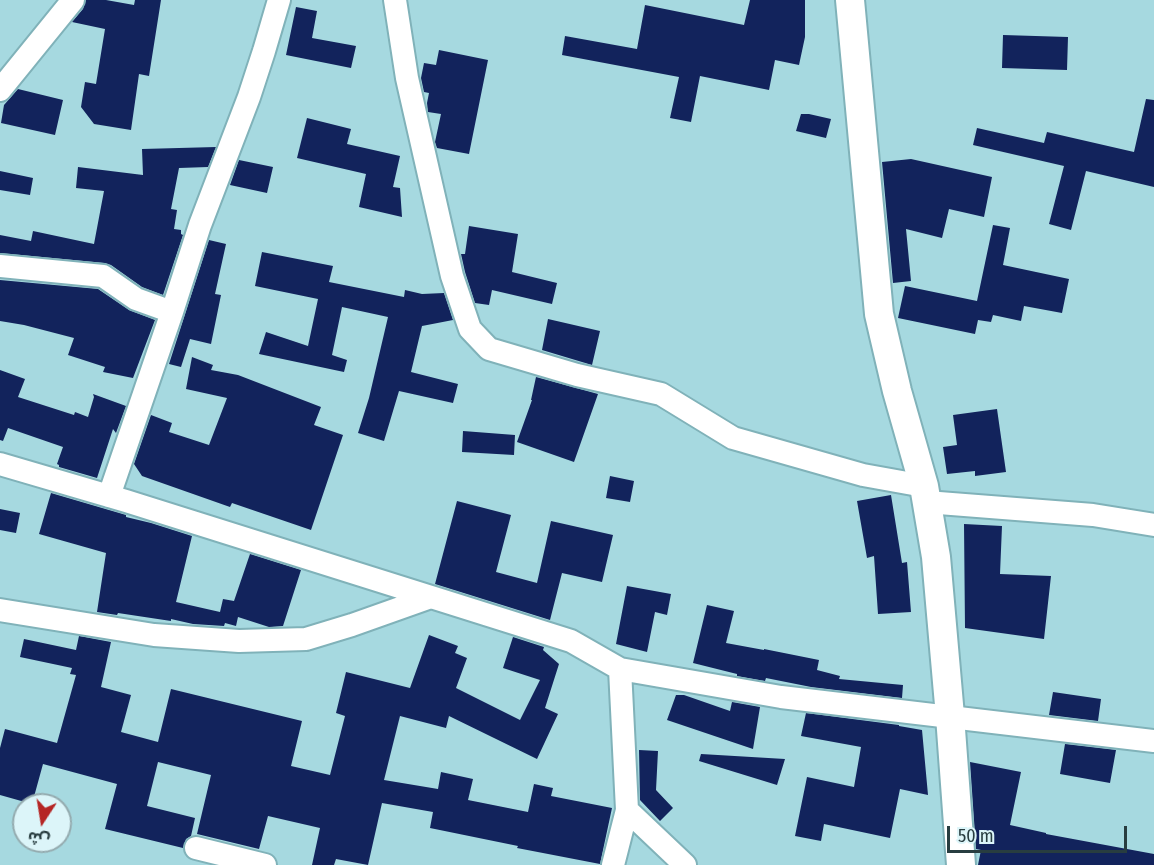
<!DOCTYPE html>
<html>
<head>
<meta charset="utf-8">
<style>
  body { margin:0 }
  #map { position:relative; width:1154px; height:865px; overflow:hidden; background:#a6d9e0; font-family:"Fira Sans Condensed","Noto Sans Arabic",sans-serif }
  canvas { display:block }
  .north { position:absolute; left:12px; top:793px; width:60px; height:60px; box-sizing:border-box; background:#dcf5f9; border:2px solid #94abaf; border-radius:50%; rotate:192deg; font-size:16px; font-weight:700; line-height:24px; text-align:center; color:#283d40 }
  .north::after { content:''; display:block; margin:auto; width:21px; height:27px; background:#b52625; clip-path:polygon(50% 0,100% 100%,50% 72%,0 100%) }
  .scale { position:absolute; left:947px; top:826px; width:180px; height:27px; box-sizing:border-box; border:3px solid #283d40; border-top:0; padding-left:8px; font-size:18px; line-height:21px; white-space:nowrap; color:#283d40; -webkit-text-stroke:4px #dcf5f9; paint-order:stroke }
</style>
</head>
<body>
<div id="map">
<canvas width="1154" height="865"></canvas>
<div class="north">ش</div>
<div class="scale">50 m</div>
</div>
<script>
const ctx = document.querySelector('canvas').getContext('2d');
ctx.lineJoin = 'round';
function fill(path, color) {
  ctx.fillStyle = color;
  ctx.fill(path, 'evenodd');
}
function poly(rows) {
  const path = new Path2D();
  for (const r of rows) {
    path.moveTo(r[0], r[1]);
    for (let i = 2; i < r.length; i += 2) path.lineTo(r[i], r[i + 1]);
  }
  return path;
}
function trace(path, color, width, dash) {
  ctx.strokeStyle = color;
  ctx.lineWidth = width;
  ctx.lineCap = dash ? 'butt' : 'round';
  ctx.setLineDash(dash || []);
  ctx.stroke(path);
}
fill(poly([
  [86,0,106,0,134,5,135,0,161,0,149,76,139,74,131,130,94,124,81,107,85,82,96,84,105,29,72,22,83,9],
  [750,0,805,0,805,37,799,65,775,60,769,90,700,76,691,122,670,118,679,77,562,55,565,36,637,49,645,5,744,25],
  [296,7,317,11,312,38,356,46,351,68,286,55],
  [1003,35,1068,37,1067,70,1002,68],
  [439,50,488,60,469,154,437,148,435,142,441,114,428,112,427,103,429,93,424,92,421,78,424,63,436,65],
  [18,89,63,100,55,135,1,123,4,105],
  [1146,99,1154,100,1154,187,1086,171,1071,230,1049,224,1064,166,973,145,977,128,1044,143,1047,132,1134,152],
  [801,114,809,114,831,119,826,138,796,131],
  [307,118,351,129,347,144,400,156,393,187,400,188,402,217,359,207,366,174,297,158],
  [216,147,208,167,179,168,171,209,177,210,174,229,181,230,181,234,183,235,163,295,142,287,111,265,105,263,0,253,0,235,31,241,33,231,94,244,104,191,76,188,78,167,143,175,142,149],
  [911,159,992,177,984,217,949,209,942,238,906,229,911,281,893,283,882,162],
  [239,160,273,167,267,193,230,185],
  [0,171,33,178,30,195,0,190],
  [993,225,1010,228,1003,265,1069,279,1062,313,1024,306,1021,321,993,315,991,322,978,320,975,334,898,318,905,286,977,301],
  [469,226,518,234,512,272,557,283,552,304,492,290,489,305,475,303,465,272,461,254,465,254],
  [209,240,226,244,215,294,221,295,211,344,190,339,181,367,169,364],
  [262,252,333,266,329,282,404,297,405,290,422,294,444,293,453,320,422,326,411,372,458,384,453,403,399,391,384,441,358,433,369,398,388,317,342,307,332,355,347,360,344,372,259,354,266,332,308,346,318,299,255,286],
  [0,280,98,289,129,310,155,320,133,378,103,372,105,367,68,355,74,338,24,325,0,321],
  [548,319,600,331,592,365,542,350],
  [192,357,213,365,211,370,238,375,321,407,314,425,343,435,311,530,232,503,230,507,142,476,134,464,151,415,172,423,169,432,209,445,227,398,186,389],
  [0,370,25,379,18,397,74,415,75,412,88,417,94,397,93,394,126,406,116,433,113,429,97,478,59,467,59,465,57,464,63,447,8,428,3,441,0,440],
  [536,377,598,394,574,462,517,442,532,400,531,400],
  [997,409,1006,472,975,476,975,471,947,474,943,447,957,445,953,415],
  [463,431,515,435,514,455,462,452],
  [610,476,634,481,630,502,606,498],
  [51,493,126,515,126,517,151,523,192,536,176,602,220,612,223,599,234,601,250,554,301,570,283,626,269,627,238,617,236,626,225,623,224,626,193,624,171,619,171,621,118,613,117,615,97,612,106,553,39,534],
  [891,495,902,563,907,562,911,612,878,614,874,556,867,558,857,501],
  [457,501,511,515,496,572,537,583,551,521,613,535,602,582,562,573,550,620,435,584],
  [0,509,20,513,16,533,0,530],
  [964,524,1002,526,1000,574,1051,576,1044,639,965,628],
  [627,586,671,594,667,615,655,612,647,652,616,644],
  [707,605,734,611,726,643,764,650,764,649,819,660,817,670,840,676,839,679,903,685,902,698,811,687,766,678,765,681,737,676,737,674,693,663],
  [429,635,458,646,455,653,467,658,456,688,520,720,540,680,503,668,513,637,544,647,543,650,559,664,545,708,558,714,537,759,449,716,446,728,400,716,384,780,438,789,441,772,473,779,468,800,528,812,534,784,553,788,551,796,612,808,600,864,517,848,518,846,430,828,433,812,382,803,368,865,336,859,334,865,312,865,320,828,268,816,259,849,197,834,211,775,158,762,147,806,195,818,191,836,186,839,183,848,105,829,117,784,43,764,32,804,0,795,0,748,5,729,57,743,76,675,70,674,72,668,20,657,24,639,76,650,79,636,111,642,101,687,131,695,121,732,158,742,171,689,302,721,291,766,330,775,345,716,336,713,346,672,410,688],
  [1053,692,1101,699,1098,721,1049,715],
  [676,695,684,695,730,711,732,702,760,707,753,749,667,720],
  [806,713,899,725,899,726,922,730,928,795,900,789,890,838,824,824,821,841,795,836,807,777,854,787,861,747,801,736],
  [1065,744,1116,750,1110,783,1060,774],
  [639,750,658,751,656,790,673,808,660,821,640,800],
  [701,754,785,759,777,785,699,761],
  [970,762,1021,772,1010,825,1046,833,1046,834,1154,854,1154,865,978,865,981,850,976,849]
]), '#12235c');
const minor = poly([
  [395,0,407,78,452,276,470,329,489,349,577,375,661,394,733,438,863,475,924,486],
  [0,90,73,0],
  [0,266,103,276,136,299,172,312],
  [0,464,126,501,571,641,620,669,781,697,1154,741],
  [109,496,172,312,200,225,249,97,264,51,279,0],
  [926,502,1093,515,1154,525],
  [0,610,154,635,239,641,306,639,352,625,431,597],
  [627,810,685,865],
  [196,848,265,865],
  [613,865,627,810,620,669]
]);
const tertiary = poly([
  [850,0,879,314,897,391,924,486,936,557,950,716,961,865]
]);
trace(minor, '#80b2b9', 26);
trace(tertiary, '#80b2b9', 32);
trace(minor, '#fff', 22);
trace(tertiary, '#fff', 28);
</script>
</body>
</html>
